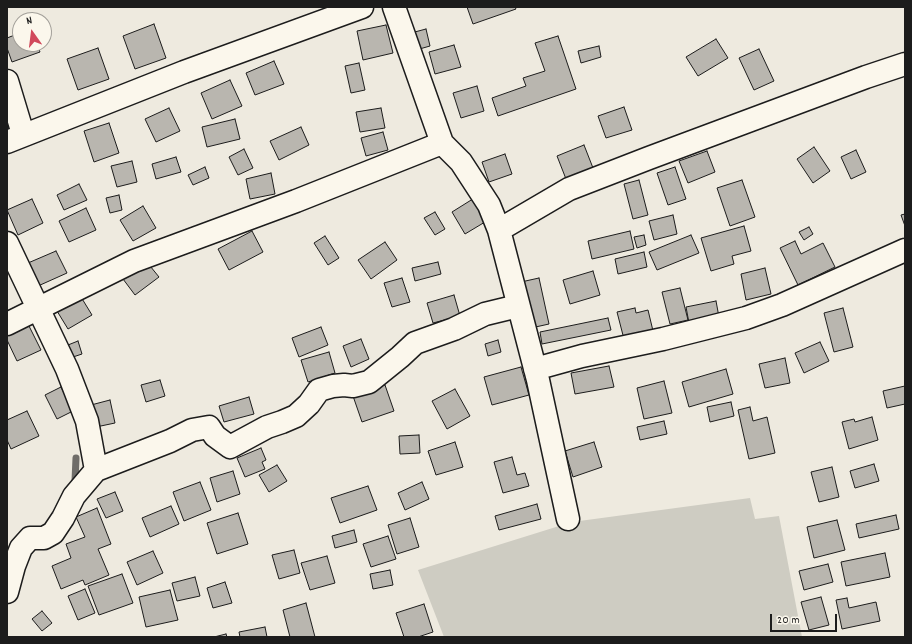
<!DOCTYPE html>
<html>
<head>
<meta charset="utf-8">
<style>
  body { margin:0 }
  #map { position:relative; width:912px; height:644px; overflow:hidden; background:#eeeadf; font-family:Dekko,sans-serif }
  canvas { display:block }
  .frame { position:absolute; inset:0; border:8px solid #1c1c1c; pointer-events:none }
  .north { position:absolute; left:12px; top:12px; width:40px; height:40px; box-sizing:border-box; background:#fbf7ec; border:1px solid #a29f99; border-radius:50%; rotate:346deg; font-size:11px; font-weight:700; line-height:16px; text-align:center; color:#1c1c1c }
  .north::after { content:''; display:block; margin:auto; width:14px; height:18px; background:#d1495b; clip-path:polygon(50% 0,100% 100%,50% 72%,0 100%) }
  .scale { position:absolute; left:770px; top:614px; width:67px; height:18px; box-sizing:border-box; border:2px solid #1c1c1c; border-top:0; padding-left:5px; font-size:12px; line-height:14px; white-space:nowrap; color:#1c1c1c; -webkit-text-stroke:3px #fbf7ec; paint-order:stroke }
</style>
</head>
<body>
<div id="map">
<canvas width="912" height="644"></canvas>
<div class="frame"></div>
<div class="north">N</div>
<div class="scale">20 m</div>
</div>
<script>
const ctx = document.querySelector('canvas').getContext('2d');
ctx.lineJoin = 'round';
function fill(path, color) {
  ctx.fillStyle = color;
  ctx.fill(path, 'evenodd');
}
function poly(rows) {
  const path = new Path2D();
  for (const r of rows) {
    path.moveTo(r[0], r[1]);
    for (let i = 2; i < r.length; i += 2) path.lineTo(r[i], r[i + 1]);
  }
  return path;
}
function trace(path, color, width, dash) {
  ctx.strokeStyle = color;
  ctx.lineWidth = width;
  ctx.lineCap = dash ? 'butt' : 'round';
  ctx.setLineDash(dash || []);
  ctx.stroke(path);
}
fill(poly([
  [750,498,755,519,779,516,802,637,444,637,418,570,572,522]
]), '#ceccc2');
trace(poly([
  [73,486,75,481,76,458]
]), '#6f6d69', 7);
const building = poly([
  [467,7,515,7,516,9,473,24,467,7],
  [154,24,166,58,135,69,123,36,154,24],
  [386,25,393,53,363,60,357,31,386,25],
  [426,29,430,46,416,50,411,33,426,29],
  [20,33,20,44,37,44,40,52,12,62,7,48,7,38,20,33],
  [558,36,576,89,498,116,492,98,526,86,523,78,545,71,535,43,558,36],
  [716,39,728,58,698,76,686,57,716,39],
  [454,45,461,67,435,74,429,52,454,45],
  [599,46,601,57,581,63,578,51,599,46],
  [98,48,109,79,78,90,67,59,98,48],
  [759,49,774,81,754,90,739,58,759,49],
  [274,61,284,84,255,95,246,73,274,61],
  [359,63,365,90,351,93,345,66,359,63],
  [230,80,242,106,212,119,201,93,230,80],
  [477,86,484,111,461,118,453,93,477,86],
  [624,107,632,130,606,138,598,116,624,107],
  [169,108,180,131,156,142,145,119,169,108],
  [381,108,385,128,360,132,356,112,381,108],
  [235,119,240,139,207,147,202,127,235,119],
  [109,123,119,153,94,162,84,131,109,123],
  [301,127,309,145,279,160,270,141,301,127],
  [383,132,388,150,366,156,361,138,383,132],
  [584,145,593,168,566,179,557,156,584,145],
  [814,147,830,171,813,183,797,159,814,147],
  [244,149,253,168,238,175,229,157,244,149],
  [856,150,866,172,851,179,841,157,856,150],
  [707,151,715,172,688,183,679,161,707,151],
  [505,154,512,174,489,182,482,162,505,154],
  [176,157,181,172,156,179,152,164,176,157],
  [132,161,137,182,117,187,111,166,132,161],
  [205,167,209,178,193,185,188,175,205,167],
  [675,167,686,199,668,205,657,173,675,167],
  [271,173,275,194,250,199,246,179,271,173],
  [639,180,648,215,633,219,624,184,639,180],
  [742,180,755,217,730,226,717,188,742,180],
  [79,184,87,200,64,210,57,195,79,184],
  [119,195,122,210,110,213,106,198,119,195],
  [476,197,490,219,465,234,452,212,476,197],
  [32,199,43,223,18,235,7,210,32,199],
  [143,206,156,228,133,241,120,220,143,206],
  [86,208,96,230,69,242,59,221,86,208],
  [435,212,445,229,435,235,424,218,435,212],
  [905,214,905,226,901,215,905,214],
  [673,215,677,234,654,240,649,221,673,215],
  [744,226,751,251,732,256,734,264,711,271,701,238,744,226],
  [809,227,813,234,804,240,799,232,809,227],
  [252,231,263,252,229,270,218,249,252,231],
  [630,231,634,249,592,259,588,241,630,231],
  [644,235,646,245,637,248,634,237,644,235],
  [691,235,699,253,657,270,649,252,691,235],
  [325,236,339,258,328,265,314,243,325,236],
  [795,241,801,254,823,243,835,267,798,285,780,248,795,241],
  [385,242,397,260,371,279,358,260,385,242],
  [56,251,67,273,38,286,28,263,56,251],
  [644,252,647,267,618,274,615,259,644,252],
  [146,261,159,277,135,295,123,279,146,261],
  [438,262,441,274,415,281,412,268,438,262],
  [765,268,771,294,746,300,741,274,765,268],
  [593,271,600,295,570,304,563,280,593,271],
  [402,278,410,302,392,307,384,283,402,278],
  [539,278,549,324,531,328,521,282,539,278],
  [680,288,688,320,670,324,662,292,680,288],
  [454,295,460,316,433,323,427,303,454,295],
  [81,297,92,315,68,329,57,311,81,297],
  [716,301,719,317,689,323,686,307,716,301],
  [635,308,636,313,648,310,654,335,625,343,617,312,635,308],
  [843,308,853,347,834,352,824,313,843,308],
  [608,318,611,330,542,344,540,332,608,318],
  [26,320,41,350,17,361,7,340,7,330,26,320],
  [321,327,328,345,299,357,292,338,321,327],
  [361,339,369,359,351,367,343,346,361,339],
  [498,340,501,352,488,356,485,344,498,340],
  [78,341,82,354,67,359,63,347,78,341],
  [820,342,829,361,804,373,795,353,820,342],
  [329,352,335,373,308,382,301,360,329,352],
  [785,358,790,383,765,388,759,364,785,358],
  [609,366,614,387,575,394,571,373,609,366],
  [521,367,529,395,492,405,484,377,521,367],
  [726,369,733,394,689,407,682,382,726,369],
  [160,380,165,396,146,402,141,385,160,380],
  [664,381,672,413,644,419,637,388,664,381],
  [385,385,394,411,362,422,353,396,385,385],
  [905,386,905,404,887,408,883,391,905,386],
  [61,387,73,411,57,419,45,395,61,387],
  [455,389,470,416,447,429,432,401,455,389],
  [249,397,254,414,224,422,219,406,249,397],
  [110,400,115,423,96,427,91,405,110,400],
  [731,402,734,416,710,422,707,407,731,402],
  [750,407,753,421,767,417,775,453,749,459,738,410,750,407],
  [27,411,39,436,11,449,7,440,7,420,27,411],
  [872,417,878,440,849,449,842,422,854,419,855,422,872,417],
  [664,421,667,434,640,440,637,427,664,421],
  [419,435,420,453,400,454,399,436,419,435],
  [455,442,463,467,436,475,428,451,455,442],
  [594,442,602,467,573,477,565,451,594,442],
  [261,448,266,460,262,462,265,469,245,477,237,458,261,448],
  [512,457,517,475,525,473,529,486,503,493,494,462,512,457],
  [874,464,879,481,855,488,850,471,874,464],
  [277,465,287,481,269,492,259,475,277,465],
  [832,467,839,497,819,502,811,472,832,467],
  [233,471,240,494,217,502,210,478,233,471],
  [200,482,211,510,184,521,173,492,200,482],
  [422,482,429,499,405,510,398,493,422,482],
  [368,486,377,510,340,523,331,498,368,486],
  [115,492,123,511,106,518,97,499,115,492],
  [537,504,541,519,499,530,495,516,537,504],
  [171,506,179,524,150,537,142,518,171,506],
  [97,508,111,544,98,549,109,575,85,585,83,580,61,589,52,566,71,558,66,544,85,537,76,517,97,508],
  [238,513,248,544,217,554,207,523,238,513],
  [896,515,899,529,859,538,856,524,896,515],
  [410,518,419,547,397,554,388,525,410,518],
  [837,520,845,550,814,558,807,527,837,520],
  [354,530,357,542,335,548,332,536,354,530],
  [388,536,396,559,371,567,363,544,388,536],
  [294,550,300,573,279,579,272,555,294,550],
  [153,551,163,573,137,585,127,562,153,551],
  [885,553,890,577,846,586,841,562,885,553],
  [327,556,335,583,310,590,301,563,327,556],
  [828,564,833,582,804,590,799,571,828,564],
  [390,570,393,585,373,589,370,574,390,570],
  [122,574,133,603,99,615,88,586,122,574],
  [195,577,200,596,177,601,172,583,195,577],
  [225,582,232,603,213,608,207,588,225,582],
  [85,589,95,613,78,620,68,596,85,589],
  [170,590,178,620,146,627,139,597,170,590],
  [821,597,829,625,809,630,801,602,821,597],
  [847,598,849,608,876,602,880,621,842,629,836,600,847,598],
  [306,603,315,637,290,637,283,610,306,603],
  [424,604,433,632,418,637,404,637,396,613,424,604],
  [42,611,52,623,42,631,32,619,42,611],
  [265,627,267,637,240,637,239,632,265,627],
  [226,634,227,637,214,637,226,634]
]);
fill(building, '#b9b6af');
trace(building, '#1c1c1c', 1);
const street = poly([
  [394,7,442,143,461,162,489,205,499,230,538,380,568,519],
  [7,81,23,134],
  [7,142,184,72,362,7],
  [499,230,569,189,649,158,866,77,905,64],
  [7,243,67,369,87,421,96,470,170,441,192,430,209,427,215,436,230,447,267,427,282,422,296,416,309,404,319,390,333,386,344,385,353,386,369,382,400,357,415,343,454,329,485,314,518,306],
  [7,324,134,261,296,201,442,143],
  [535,369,582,356,663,339,746,318,782,305,905,250],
  [7,592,14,566,21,548,30,538,44,538,53,533,63,518,74,496,96,470]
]);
trace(street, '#1c1c1c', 25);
trace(street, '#fbf7ec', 22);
</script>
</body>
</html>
